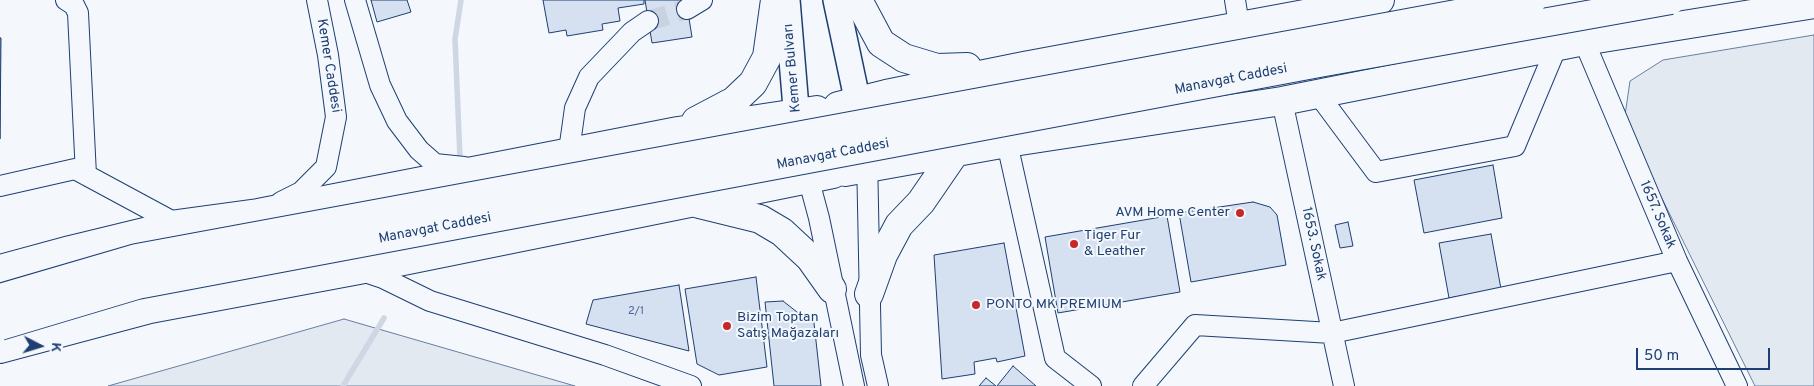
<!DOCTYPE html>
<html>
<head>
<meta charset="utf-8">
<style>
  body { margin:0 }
  #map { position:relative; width:1814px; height:386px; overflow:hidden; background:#f4f7fb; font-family:Overpass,sans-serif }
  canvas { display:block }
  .north { position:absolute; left:15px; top:321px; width:50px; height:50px; -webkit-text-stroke:4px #f4f7fb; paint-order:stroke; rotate:95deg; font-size:14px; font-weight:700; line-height:20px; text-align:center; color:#1d3f73 }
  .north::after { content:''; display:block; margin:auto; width:18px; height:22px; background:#1d3f73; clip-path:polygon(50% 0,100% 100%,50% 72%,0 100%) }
  .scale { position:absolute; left:1636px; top:348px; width:134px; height:22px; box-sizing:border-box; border:2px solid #1d3f73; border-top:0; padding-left:6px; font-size:15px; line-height:18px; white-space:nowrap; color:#1d3f73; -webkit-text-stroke:4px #f4f7fb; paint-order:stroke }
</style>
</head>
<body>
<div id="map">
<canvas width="1814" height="386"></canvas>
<div class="north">K</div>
<div class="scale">50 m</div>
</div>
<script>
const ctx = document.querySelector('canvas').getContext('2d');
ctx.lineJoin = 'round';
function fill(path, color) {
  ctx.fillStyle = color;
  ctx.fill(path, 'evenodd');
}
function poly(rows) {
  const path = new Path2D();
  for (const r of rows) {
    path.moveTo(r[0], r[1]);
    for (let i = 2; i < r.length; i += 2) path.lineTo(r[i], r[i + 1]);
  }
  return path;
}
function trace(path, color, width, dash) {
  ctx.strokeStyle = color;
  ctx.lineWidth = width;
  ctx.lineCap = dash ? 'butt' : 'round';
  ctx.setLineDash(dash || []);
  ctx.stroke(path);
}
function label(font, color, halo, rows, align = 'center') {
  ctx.font = font + ' Overpass,sans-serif';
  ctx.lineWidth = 4;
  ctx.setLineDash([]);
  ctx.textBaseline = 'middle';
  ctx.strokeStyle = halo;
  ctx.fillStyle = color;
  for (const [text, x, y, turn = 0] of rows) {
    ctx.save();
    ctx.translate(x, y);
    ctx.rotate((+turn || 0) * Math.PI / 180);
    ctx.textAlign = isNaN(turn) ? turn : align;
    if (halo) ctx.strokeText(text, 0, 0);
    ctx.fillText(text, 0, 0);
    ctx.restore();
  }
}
const green = poly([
  [1814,35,1814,386,1755,386,1624,122,1630,81,1663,60,1814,35],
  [344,319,575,386,108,386,344,319]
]);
fill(green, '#e3e9f0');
trace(green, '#687fa3', 1);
trace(poly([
  [460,158,455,39,461,0],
  [343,386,384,318]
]), '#cfd7e4', 5.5);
const building = poly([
  [371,0,407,0,411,12,377,22,371,0],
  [543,0,644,0,644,4,618,8,620,21,602,24,603,30,567,36,566,30,549,33,543,0],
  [645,0,686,0,692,37,652,43,645,0],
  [0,38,1,38,0,139,0,38],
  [1493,165,1502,218,1424,233,1414,180,1493,165],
  [1253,202,1270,207,1277,215,1286,265,1191,282,1179,213,1253,202],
  [1167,216,1180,292,1058,313,1045,237,1167,216],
  [1348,222,1353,246,1340,248,1335,225,1348,222],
  [1491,234,1501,289,1449,298,1439,243,1491,234],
  [1004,243,1025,356,997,362,996,358,974,362,975,374,942,379,934,255,1004,243],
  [756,277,767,367,719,375,697,364,685,289,756,277],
  [679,285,689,351,586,324,593,300,679,285],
  [783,301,802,316,813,314,821,386,774,386,765,302,783,301],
  [1013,366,1036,386,997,386,1013,366],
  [986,378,996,386,979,386,986,378]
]);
fill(building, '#d5e0f0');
trace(building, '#1d3f73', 1);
trace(poly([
  [648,21,687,9]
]), '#c9d2e0', 20, [20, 10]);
const minor = poly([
  [66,0,74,5,78,13,86,175],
  [355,0,380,85,397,121,419,150,435,164,464,167],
  [1235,0,1239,25],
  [687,9,702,0],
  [1584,41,1677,261,1737,386],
  [1318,94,1376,172,1515,146,1556,48],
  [1282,101,1344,386],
  [1007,143,1055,358,1091,386],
  [569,151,575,108,589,77,632,32,648,21],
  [867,156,871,355,878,386],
  [805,166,819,218,854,386],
  [0,186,75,169,177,224],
  [281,202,301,192,326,167,336,117,328,55,317,0],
  [359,270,383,278,430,301,605,355,691,386],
  [1143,386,1195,325,1332,333,1677,261]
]);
const major = poly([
  [787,0,798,132],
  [836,0,862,122]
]);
const highway = poly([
  [858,0,881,43,904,58,937,68,967,67],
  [838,106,886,94,1024,66,1380,0],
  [696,121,734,101,753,83,767,57,775,0],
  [845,172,1007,143,1282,101,1584,41,1814,4],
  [699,204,760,219,782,232,810,258,832,289],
  [0,269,70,250,177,224,258,213,678,131,817,110],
  [869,294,883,255,899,225,921,202,954,154],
  [0,349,150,309,359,270,833,174]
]);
trace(minor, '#1d3f73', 22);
trace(major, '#1d3f73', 28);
trace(highway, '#1d3f73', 30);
trace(minor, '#f4f7fb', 20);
trace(major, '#f4f7fb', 25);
trace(highway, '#f4f7fb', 28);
const highwayBridge = poly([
  [0,298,137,258,1532,0],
  [0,326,137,285,1319,63,1671,0]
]);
trace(highwayBridge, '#1d3f73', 30, []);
trace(highwayBridge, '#f4f7fb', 28);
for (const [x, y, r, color] of [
  [1240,213,5,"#c62828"],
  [1074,244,5,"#c62828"],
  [976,305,5,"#c62828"],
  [727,326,5,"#c62828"]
]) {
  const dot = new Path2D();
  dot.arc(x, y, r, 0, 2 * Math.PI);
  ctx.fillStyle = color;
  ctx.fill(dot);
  trace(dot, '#f4f7fb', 2);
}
label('11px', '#4b6792', null, [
  ["2/1",636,312]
]);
label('14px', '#1d3f73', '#f4f7fb', [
  ["Kemer Caddesi",328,66,81],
  ["Kemer Bulvarı",793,68,-95],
  ["Manavgat Caddesi",1231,80,-11],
  ["Manavgat Caddesi",833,155,-11],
  ["1657. Sokak",1657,215,67],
  ["Manavgat Caddesi",435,229,-11],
  ["1653. Sokak",1313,244,78]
]);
label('14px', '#1d3f73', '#f4f7fb', [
  ["AVM Home Center",1230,213,"right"],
  ["Tiger Fur",1084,236],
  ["& Leather",1084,252],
  ["PONTO MK PREMIUM",986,305],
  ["Bizim Toptan",737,318],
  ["Satış Mağazaları",737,334]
], 'left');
</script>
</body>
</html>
